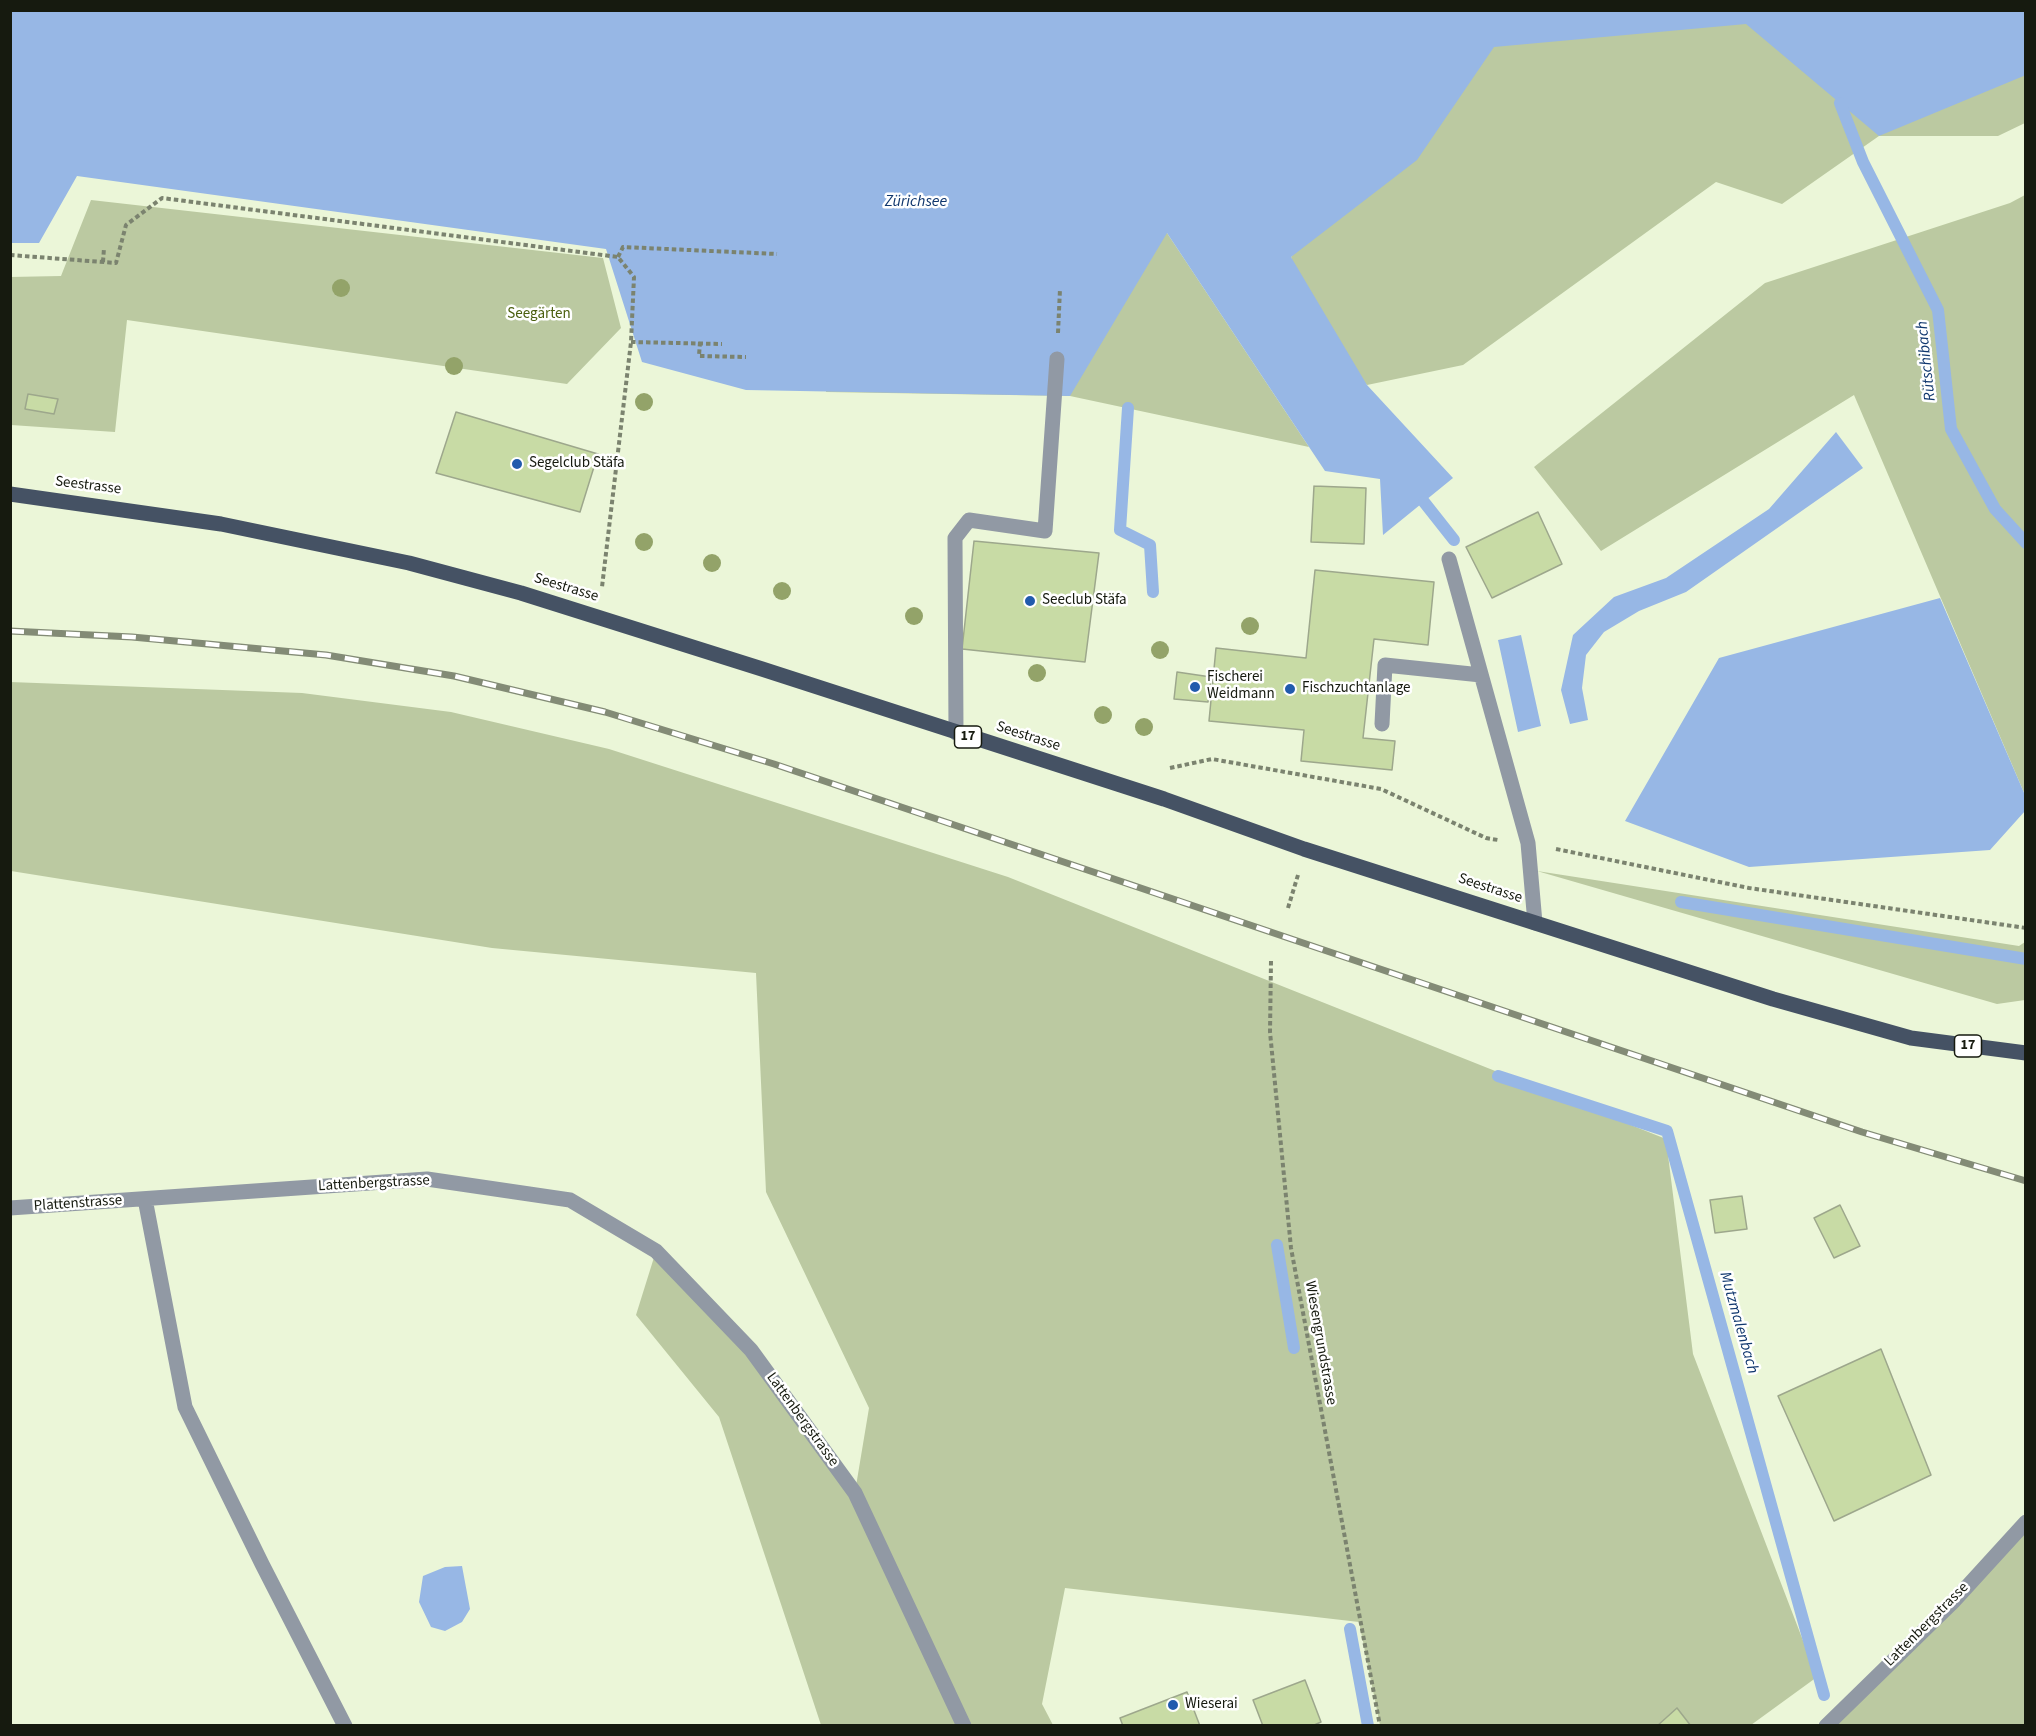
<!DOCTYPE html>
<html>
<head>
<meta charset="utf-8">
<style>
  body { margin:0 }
  #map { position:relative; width:2036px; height:1736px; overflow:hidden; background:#ebf6d8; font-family:"Source Sans 3",sans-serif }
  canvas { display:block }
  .frame { position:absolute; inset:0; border:12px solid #161a0f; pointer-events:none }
</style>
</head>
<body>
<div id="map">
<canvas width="2036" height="1736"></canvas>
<div class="frame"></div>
</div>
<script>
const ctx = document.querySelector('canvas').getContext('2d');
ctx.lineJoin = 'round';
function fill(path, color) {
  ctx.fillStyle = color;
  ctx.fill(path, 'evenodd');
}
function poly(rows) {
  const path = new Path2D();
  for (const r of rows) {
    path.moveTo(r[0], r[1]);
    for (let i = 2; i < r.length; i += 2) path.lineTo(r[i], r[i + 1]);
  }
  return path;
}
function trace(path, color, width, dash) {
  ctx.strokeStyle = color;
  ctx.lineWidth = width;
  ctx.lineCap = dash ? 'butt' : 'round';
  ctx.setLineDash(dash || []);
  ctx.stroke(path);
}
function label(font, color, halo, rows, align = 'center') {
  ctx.font = font + ' "Source Sans 3",sans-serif';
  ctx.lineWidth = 5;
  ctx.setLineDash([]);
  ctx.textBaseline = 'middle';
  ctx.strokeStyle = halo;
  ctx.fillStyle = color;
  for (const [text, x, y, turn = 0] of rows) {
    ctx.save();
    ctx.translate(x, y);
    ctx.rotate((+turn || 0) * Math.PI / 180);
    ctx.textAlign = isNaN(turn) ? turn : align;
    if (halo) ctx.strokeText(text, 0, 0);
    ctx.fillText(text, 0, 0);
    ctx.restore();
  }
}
fill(poly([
  [2025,11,2025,123,1998,136,1879,136,1782,204,1716,182,1463,365,1367,385,1315,330,1291,257,1486,22],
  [2025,195,2025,795,1854,395,1601,551,1534,467,1765,283,2010,203],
  [91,200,603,258,621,328,567,384,127,320,115,432,11,425,10,277,61,276],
  [1167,233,1309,447,1070,396,826,392,827,294],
  [10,682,302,693,451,712,609,749,1008,877,1666,1139,1693,1354,1817,1677,1751,1725,1380,1725,1359,1622,1065,1588,1042,1704,1053,1725,821,1725,719,1417,636,1315,656,1251,751,1350,855,1492,869,1408,766,1192,756,973,492,948,11,871],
  [1537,871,2019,946,2025,942,2025,1000,1997,1004],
  [2025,1522,2025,1725,1826,1726]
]), '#bbc9a1');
fill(poly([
  [2025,10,2026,75,1879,136,1746,24,1494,47,1417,160,1291,257,1367,385,1453,478,1383,535,1380,479,1325,471,1167,233,1070,396,746,390,642,362,606,249,77,176,39,243,11,243,10,11],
  [1836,432,1863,468,1686,592,1639,611,1604,632,1586,655,1582,688,1588,720,1570,724,1561,690,1573,635,1614,597,1666,578,1769,509],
  [1940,598,2025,795,2025,811,1990,850,1749,867,1625,821,1719,658],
  [1521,635,1541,726,1518,732,1498,640],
  [462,1566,470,1609,462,1622,445,1631,431,1627,419,1602,423,1576,445,1567]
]), '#97b7e5');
trace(poly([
  [1840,103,1863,162,1938,310,1951,429,1995,509,2026,543],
  [1128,408,1120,530,1150,545,1153,592],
  [1424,502,1454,540],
  [1681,902,2026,959],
  [1498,1076,1667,1131,1824,1695],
  [1277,1245,1294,1348],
  [1350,1629,1368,1726]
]), '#97b7e5', 12);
const building = poly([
  [28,394,58,399,54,414,25,409,28,394],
  [456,412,598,454,580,512,436,473,456,412],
  [1314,486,1366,488,1364,544,1311,542,1314,486],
  [1538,512,1562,564,1492,598,1466,547,1538,512],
  [974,541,1099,553,1085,662,962,649,974,541],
  [1315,570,1434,582,1428,645,1374,639,1363,738,1395,741,1392,770,1301,761,1304,730,1209,721,1216,648,1306,658,1315,570],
  [1177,672,1211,677,1208,702,1174,699,1177,672],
  [1742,1196,1747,1229,1715,1233,1710,1200,1742,1196],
  [1840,1205,1860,1246,1834,1258,1814,1218,1840,1205],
  [1881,1349,1931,1475,1834,1521,1778,1396,1881,1349],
  [1305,1680,1321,1722,1312,1726,1263,1726,1253,1700,1305,1680],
  [1187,1692,1200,1726,1123,1726,1120,1718,1187,1692],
  [1677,1708,1691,1726,1657,1726,1677,1708]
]);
fill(building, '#c8dba5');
trace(building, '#9da78c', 1.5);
trace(poly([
  [10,255,116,263,126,225,162,198,618,257,634,277,631,342,602,587],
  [618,257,623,247,777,254],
  [103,262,104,248],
  [1058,333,1060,289],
  [631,342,722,344],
  [700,342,699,356,746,357],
  [1170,768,1212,759,1381,789,1486,838,1498,840],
  [1556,849,1749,888,2026,928],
  [1288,908,1298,875],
  [1271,961,1270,1032,1291,1248,1380,1726]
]), '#7b836f', 4, [4.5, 3]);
trace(poly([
  [1449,559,1528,843,1535,923],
  [1382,724,1385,665,1481,675],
  [956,733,955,538,969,520,1045,531,1057,359],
  [145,1199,185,1407,262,1564,345,1726],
  [10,1208,427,1179,570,1200,656,1251,751,1350,855,1493,964,1726],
  [1826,1726,1953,1602,2026,1522]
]), '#9199a4', 15);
trace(poly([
  [10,494,221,524,409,563,521,593,762,669,1164,799,1304,849,1773,999,1911,1038,2026,1053]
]), '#455264', 15);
const rail = poly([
  [10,631,132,637,326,655,454,676,605,712,774,764,1862,1132,2026,1181]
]);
trace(rail, '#838b76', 7);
trace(rail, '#fff', 4.5, [14]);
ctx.fillStyle = '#93a369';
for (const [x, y] of [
  [341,288],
  [454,366],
  [644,402],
  [644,542],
  [712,563],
  [782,591],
  [914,616],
  [1250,626],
  [1160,650],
  [1037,673],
  [1103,715],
  [1144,727]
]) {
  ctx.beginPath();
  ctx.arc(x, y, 9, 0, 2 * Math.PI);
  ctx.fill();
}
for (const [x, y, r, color] of [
  [517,464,6,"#215bad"],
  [1030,601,6,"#215bad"],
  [1195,687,6,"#215bad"],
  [1290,689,6,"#215bad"],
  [1173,1705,6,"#215bad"]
]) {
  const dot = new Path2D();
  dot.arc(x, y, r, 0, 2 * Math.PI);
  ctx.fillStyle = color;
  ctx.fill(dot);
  trace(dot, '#fff', 2);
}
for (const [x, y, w] of [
  [968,737,27],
  [1968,1046,27]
]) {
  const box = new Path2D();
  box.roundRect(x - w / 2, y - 11, w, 22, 4.5);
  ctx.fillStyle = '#fff';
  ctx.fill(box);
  trace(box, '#161a0f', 1.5);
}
label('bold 14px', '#161a0f', null, [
  ["17",968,737],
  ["17",1968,1046]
]);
label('15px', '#4b5f0f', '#fff', [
  ["Seegärten",539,315]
]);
label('15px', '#161a0f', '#fff', [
  ["Segelclub Stäfa",529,464],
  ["Seeclub Stäfa",1042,601],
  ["Fischerei",1207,678],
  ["Weidmann",1207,695],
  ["Fischzuchtanlage",1302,689],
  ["Wieserai",1185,1705]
], 'left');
label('15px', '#161a0f', '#fff', [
  ["Seestrasse",88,486,7],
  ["Seestrasse",566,588,17],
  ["Seestrasse",1028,737,18],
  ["Seestrasse",1490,889,18],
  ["Lattenbergstrasse",374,1184,-3],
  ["Plattenstrasse",78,1204,-4],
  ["Wiesengrundstrasse",1320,1343,80],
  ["Lattenbergstrasse",802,1420,54],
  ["Lattenbergstrasse",1927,1625,-45]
]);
label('italic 16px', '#10376e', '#fff', [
  ["Zürichsee",916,202],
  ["Rütschibach",1927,361,-96],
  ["Mutzmalenbach",1738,1323,74]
]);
</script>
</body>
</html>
